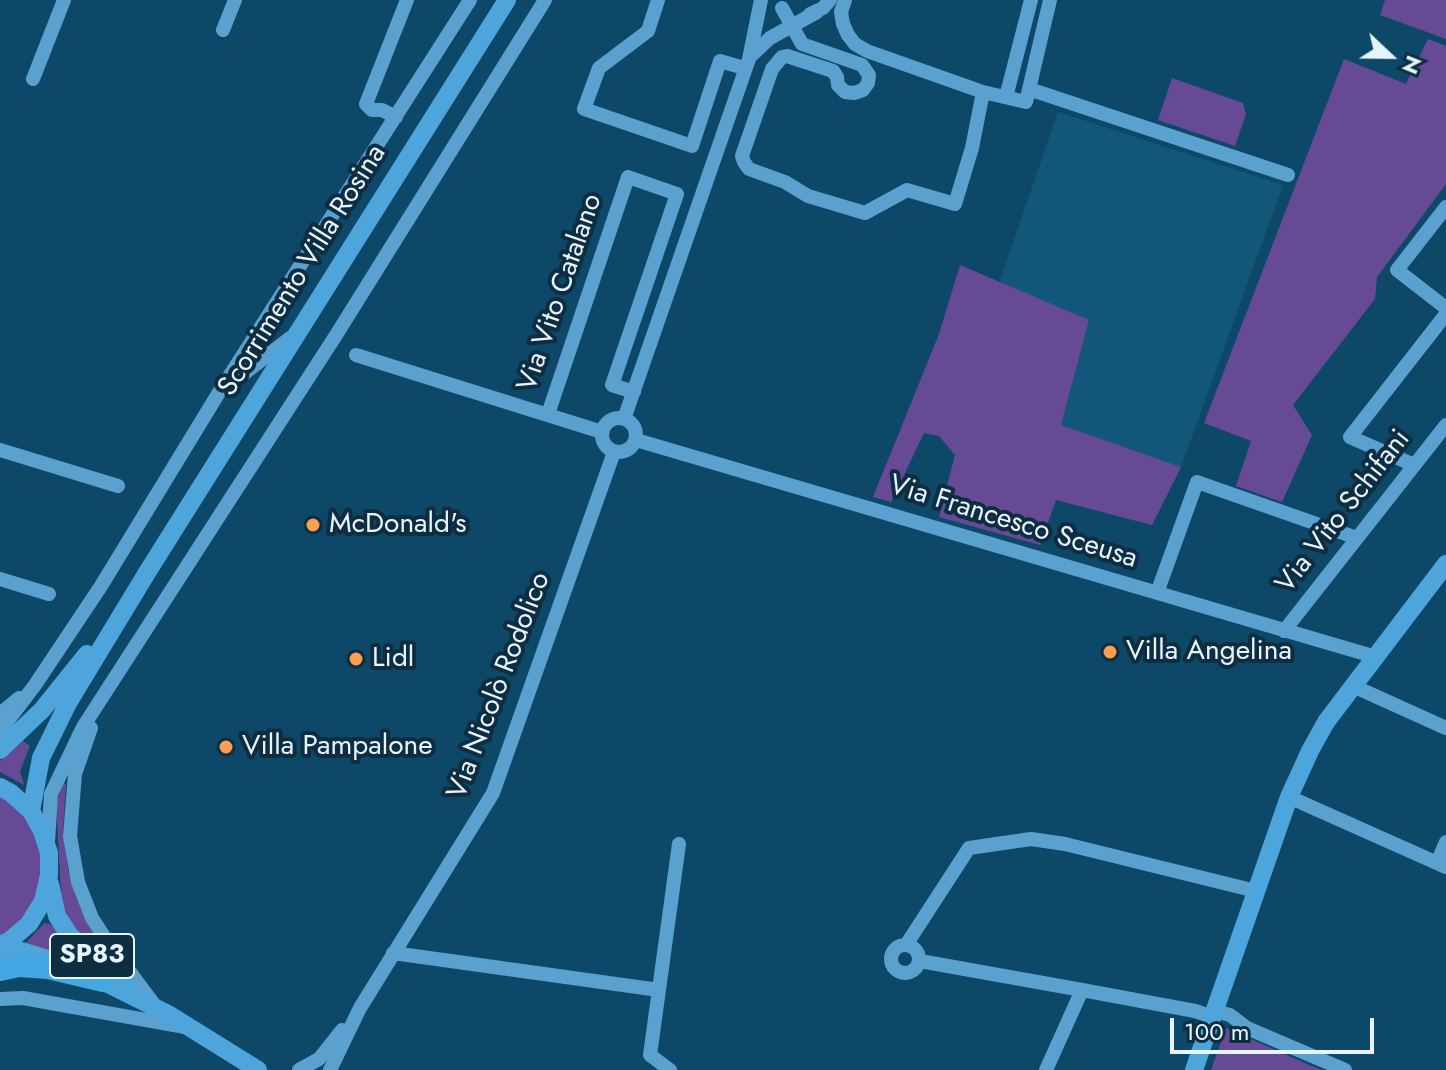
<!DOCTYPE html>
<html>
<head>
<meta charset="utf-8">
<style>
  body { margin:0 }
  #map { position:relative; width:1446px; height:1070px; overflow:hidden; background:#0e4869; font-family:Jost,sans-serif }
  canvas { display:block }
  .north { position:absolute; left:1350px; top:16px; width:80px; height:80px; -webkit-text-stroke:6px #0f2d40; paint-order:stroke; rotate:112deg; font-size:22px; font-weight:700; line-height:32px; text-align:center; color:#e6f4fe }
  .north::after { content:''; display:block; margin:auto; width:28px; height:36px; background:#e6f4fe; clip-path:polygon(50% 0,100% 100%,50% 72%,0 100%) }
  .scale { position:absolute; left:1170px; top:1018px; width:204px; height:36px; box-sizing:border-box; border:4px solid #e6f4fe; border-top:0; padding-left:10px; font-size:24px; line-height:28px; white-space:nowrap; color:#e6f4fe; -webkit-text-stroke:6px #0f2d40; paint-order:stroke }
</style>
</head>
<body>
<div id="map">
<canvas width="1446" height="1070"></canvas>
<div class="north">N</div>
<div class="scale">100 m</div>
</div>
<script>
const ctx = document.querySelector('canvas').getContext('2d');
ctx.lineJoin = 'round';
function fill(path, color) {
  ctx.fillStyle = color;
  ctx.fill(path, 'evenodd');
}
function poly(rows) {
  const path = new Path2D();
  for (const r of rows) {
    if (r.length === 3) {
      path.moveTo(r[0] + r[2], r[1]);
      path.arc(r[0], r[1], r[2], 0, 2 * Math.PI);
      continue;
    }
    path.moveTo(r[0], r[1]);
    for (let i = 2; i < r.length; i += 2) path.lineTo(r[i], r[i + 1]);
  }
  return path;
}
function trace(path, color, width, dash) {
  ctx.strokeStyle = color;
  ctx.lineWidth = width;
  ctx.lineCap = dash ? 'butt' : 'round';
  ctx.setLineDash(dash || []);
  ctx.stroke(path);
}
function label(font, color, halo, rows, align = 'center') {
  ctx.font = font + ' Jost,sans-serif';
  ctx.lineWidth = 8;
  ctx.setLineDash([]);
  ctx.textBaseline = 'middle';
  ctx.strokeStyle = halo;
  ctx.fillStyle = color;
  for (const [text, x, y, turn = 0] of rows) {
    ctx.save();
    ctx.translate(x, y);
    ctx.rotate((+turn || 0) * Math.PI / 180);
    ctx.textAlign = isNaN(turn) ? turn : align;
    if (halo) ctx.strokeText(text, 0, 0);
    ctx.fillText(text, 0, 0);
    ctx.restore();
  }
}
fill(poly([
  [1058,112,1283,185,1181,467,1060,426,1000,280]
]), '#125679');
fill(poly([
  [1385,0,1446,0,1446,39,1380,15],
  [1428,39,1446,46,1446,184,1377,277,1375,299,1293,405,1312,435,1282,502,1236,486,1251,441,1204,423,1344,59,1406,84],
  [1172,78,1243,103,1246,114,1235,146,1158,120],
  [960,265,1089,320,1061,425,1181,467,1152,525,1056,500,1040,545,939,517,955,455,939,436,924,433,891,502,873,497,939,334],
  [23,741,30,746,20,771,24,785,0,772,0,761],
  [63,783,66,784,63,830,68,869,76,897,110,961,83,939,62,910,56,804],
  [0,795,26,817,38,840,43,865,39,890,22,921,0,939],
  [44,923,50,924,91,962,97,971,26,943],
  [1226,1028,1307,1064,1322,1070,1211,1070]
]), '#664a95');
trace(poly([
  [658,0,648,31,599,68,584,109,692,146,720,61,744,68],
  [845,0,841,12,843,24,848,35,855,44,867,51,983,92],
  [782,8,802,44,862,65,869,75,868,83,863,90,854,93,845,92,838,85,837,77,833,71,787,56,782,57,772,69,742,156,744,162,749,169,785,182,808,196,865,213,907,190,955,204,972,148,983,92,1026,102,1050,0],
  [810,14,823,8,830,0],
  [223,30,235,0],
  [752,55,770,38,817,12],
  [33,79,64,0],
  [1029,89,1288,175],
  [1006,97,1031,0],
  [396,117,382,110,372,110,366,104,407,0],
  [1446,207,1397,270,1446,308],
  [356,355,602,432],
  [228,386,290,338],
  [548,414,628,177,677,194,612,385,634,392],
  [619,435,17],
  [624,419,749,59,761,0],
  [636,440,1376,657],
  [0,450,118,486],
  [1414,465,1350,437,1446,314],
  [0,579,49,594],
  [1157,593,1197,482,1357,538],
  [1284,631,1446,425],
  [1353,686,1446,728],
  [0,714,19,698],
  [91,728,75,774,70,836,78,882,92,918,109,944,153,1003],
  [0,731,35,685,101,586,218,394,470,0],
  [1289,797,1446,867],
  [48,842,51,794,83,727,338,332,545,0],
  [1437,863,1446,842],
  [905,959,14],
  [906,945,969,848,1031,839,1065,844,1256,891],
  [393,953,659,990],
  [920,961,1082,990,1195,1011,1213,1017],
  [0,999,23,998,185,1027],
  [1215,1011,1230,1015,1247,1028,1345,1070],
  [299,1070,319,1059,342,1030],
  [330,1070,360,1008,493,793,614,452],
  [670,1070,650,1055,679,844],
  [1046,1070,1082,990]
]), '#5aa1d0', 14);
trace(poly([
  [0,750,42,710,87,654],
  [0,787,11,793,31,811,42,831,49,853,49,875,43,901,29,924,9,941,0,945],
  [31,811,41,758,68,703,148,571,507,0],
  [50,884,57,916,70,936,127,983],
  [0,952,22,951,67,965],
  [90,975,168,1014,258,1070],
  [1194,1070,1289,797,1310,751,1326,722,1446,564]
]), '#4da5dc', 18);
trace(poly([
  [0,970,19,966,48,968,103,981]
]), '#44a7e4', 22);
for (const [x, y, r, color] of [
  [313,525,8,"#fa9f4f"],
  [1110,652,8,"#fa9f4f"],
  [356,659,8,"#fa9f4f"],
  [226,747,8,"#fa9f4f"]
]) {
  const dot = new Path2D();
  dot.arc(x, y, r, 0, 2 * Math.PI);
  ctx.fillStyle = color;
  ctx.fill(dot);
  trace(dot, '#0f2d40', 3);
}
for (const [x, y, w] of [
  [92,956,84]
]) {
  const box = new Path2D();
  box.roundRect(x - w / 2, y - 22, w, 44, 6);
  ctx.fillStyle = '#0f2d40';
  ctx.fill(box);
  trace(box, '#e6f4fe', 2);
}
label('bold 26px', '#e6f4fe', null, [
  ["SP83",92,956]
]);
label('28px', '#e6f4fe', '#0f2d40', [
  ["Scorrimento Villa Rosina",303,271,-58],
  ["Via Vito Catalano",561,293,-71],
  ["Via Vito Schifani",1344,512,-52],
  ["Via Francesco Sceusa",1013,523,17],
  ["Via Nicolò Rodolico",500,686,-69]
]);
label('28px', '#e6f4fe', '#0f2d40', [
  ["McDonald's",329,525],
  ["Villa Angelina",1126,652],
  ["Lidl",372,659],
  ["Villa Pampalone",242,747]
], 'left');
</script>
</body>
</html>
